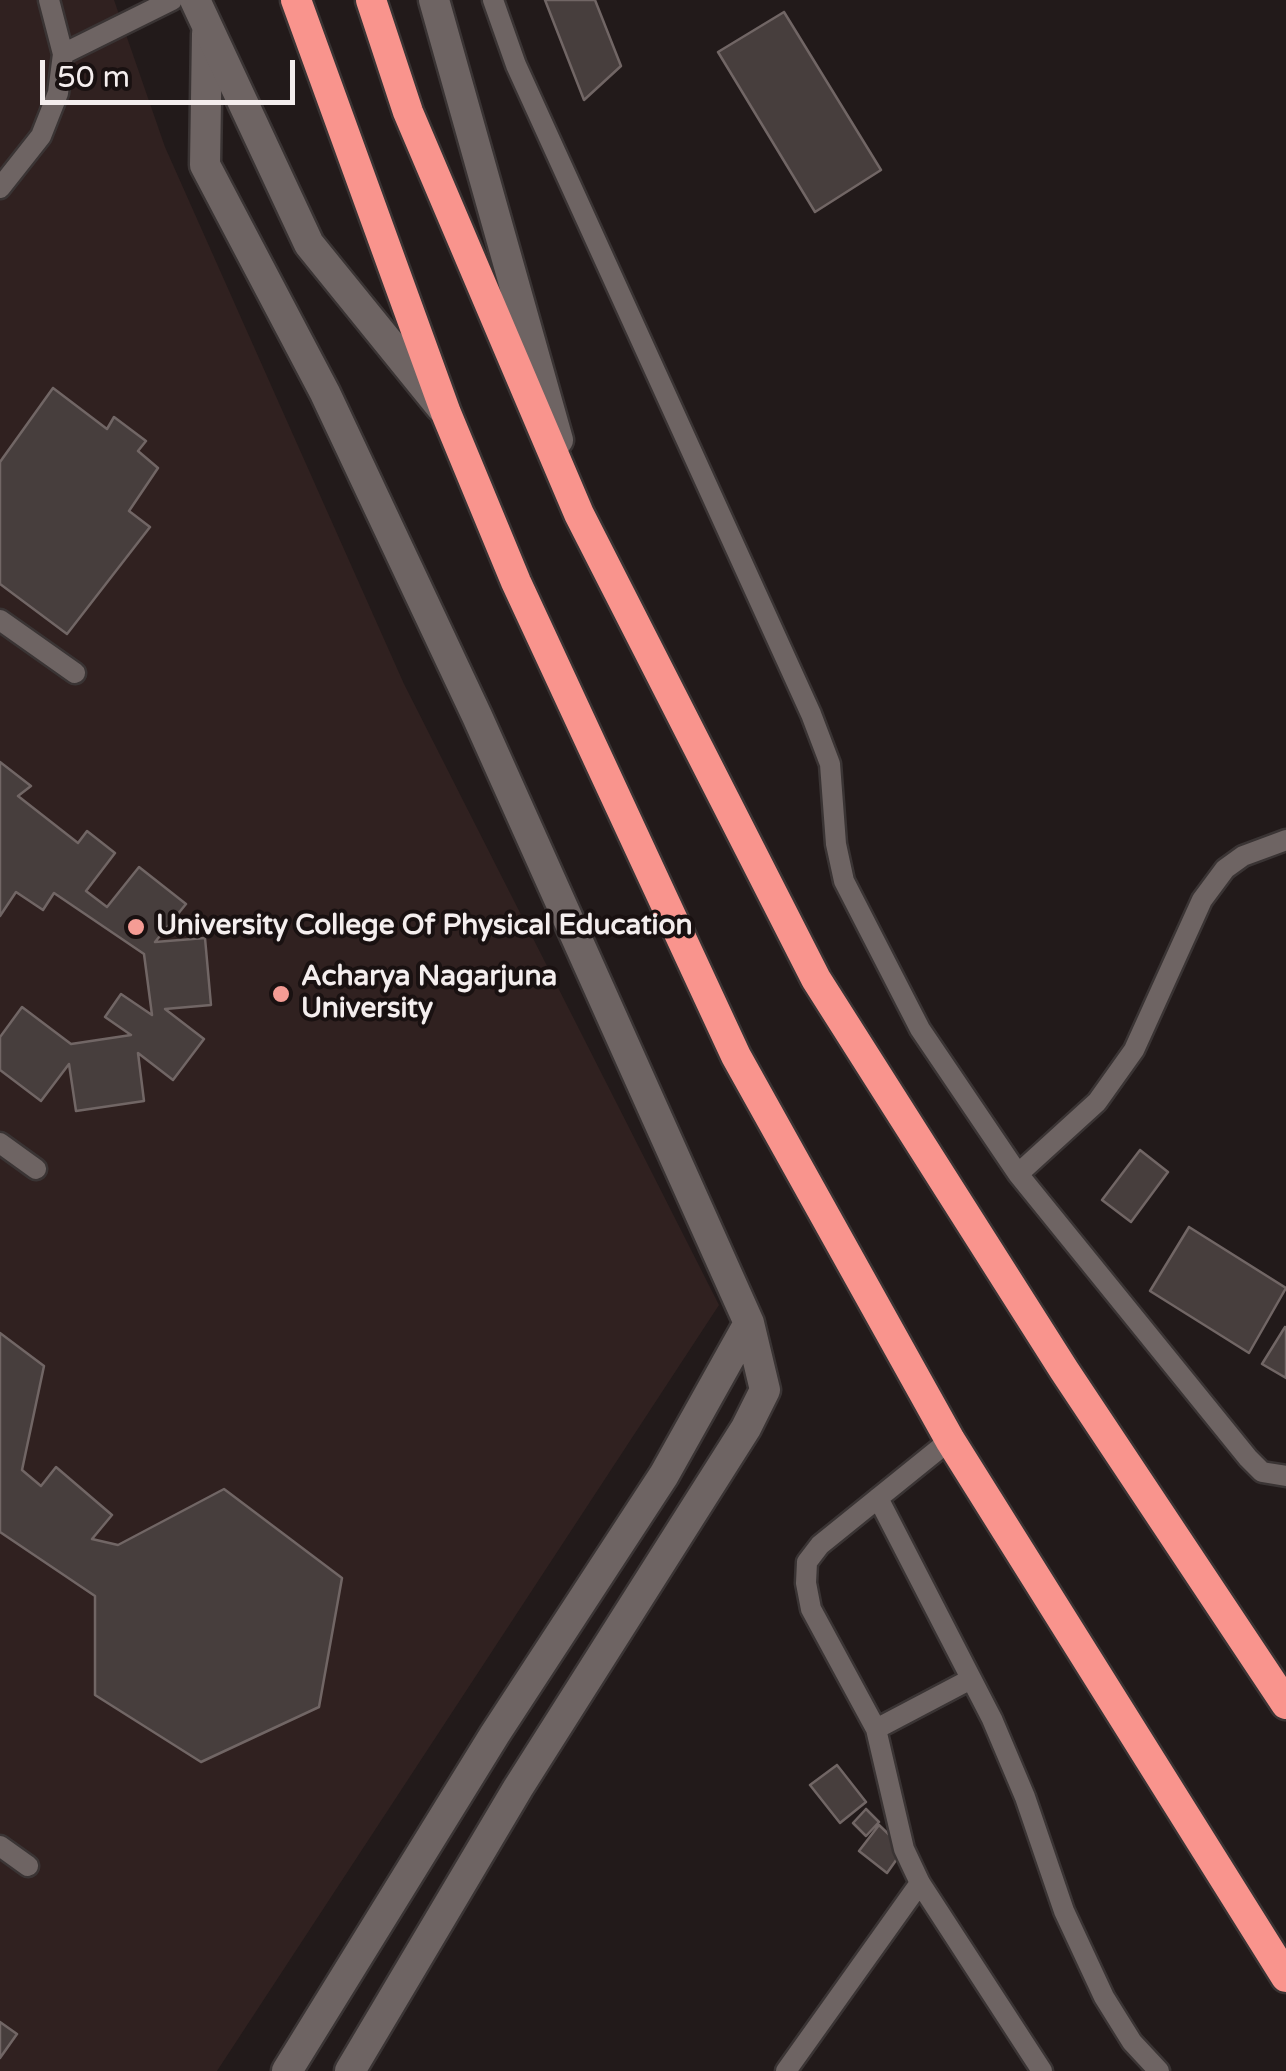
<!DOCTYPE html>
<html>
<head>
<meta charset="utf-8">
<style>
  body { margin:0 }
  #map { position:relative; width:1286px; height:2071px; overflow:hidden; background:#221a1a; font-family:"Varela Round",sans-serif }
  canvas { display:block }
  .scale { position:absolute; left:40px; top:60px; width:255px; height:45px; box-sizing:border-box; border:5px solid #f4eeee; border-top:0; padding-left:12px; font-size:30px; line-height:35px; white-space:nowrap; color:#f4eeee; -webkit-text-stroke:8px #191111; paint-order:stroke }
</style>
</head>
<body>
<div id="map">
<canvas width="1286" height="2071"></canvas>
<div class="scale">50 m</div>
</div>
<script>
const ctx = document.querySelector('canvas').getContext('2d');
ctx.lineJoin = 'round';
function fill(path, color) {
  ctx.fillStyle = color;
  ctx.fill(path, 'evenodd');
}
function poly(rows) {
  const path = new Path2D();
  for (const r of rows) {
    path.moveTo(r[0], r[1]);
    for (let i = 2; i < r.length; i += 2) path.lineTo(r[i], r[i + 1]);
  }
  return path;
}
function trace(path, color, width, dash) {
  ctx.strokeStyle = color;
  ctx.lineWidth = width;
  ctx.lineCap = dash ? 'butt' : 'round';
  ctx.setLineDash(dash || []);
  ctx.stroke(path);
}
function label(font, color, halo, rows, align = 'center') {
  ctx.font = font + ' "Varela Round",sans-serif';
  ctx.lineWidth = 8;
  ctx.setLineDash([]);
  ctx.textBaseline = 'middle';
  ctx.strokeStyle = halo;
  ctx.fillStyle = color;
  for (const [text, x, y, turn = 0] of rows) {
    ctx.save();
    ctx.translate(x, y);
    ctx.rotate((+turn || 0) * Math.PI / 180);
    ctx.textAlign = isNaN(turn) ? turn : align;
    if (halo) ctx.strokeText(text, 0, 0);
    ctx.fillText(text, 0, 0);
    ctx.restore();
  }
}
fill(poly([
  [0,0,114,0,165,147,404,684,719,1305,217,2071,0,2071]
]), '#302120');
const building = poly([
  [545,0,595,0,621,66,584,100,545,0],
  [784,12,881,170,815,212,718,52,784,12],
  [53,388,107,429,114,417,146,441,138,451,158,468,129,511,150,527,67,634,0,584,0,462,53,388],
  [0,762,31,786,18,796,78,843,87,831,115,853,86,891,107,907,139,867,186,904,155,942,205,938,211,1005,165,1009,204,1039,173,1080,138,1053,144,1101,76,1111,69,1064,41,1101,0,1070,0,1037,22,1007,71,1044,131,1035,105,1017,121,994,152,1015,144,954,54,893,43,910,16,892,0,916,0,762],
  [1140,1150,1168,1172,1131,1222,1102,1200,1140,1150],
  [1189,1227,1286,1288,1249,1353,1150,1291,1189,1227],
  [1285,1327,1286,1328,1286,1378,1262,1364,1285,1327],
  [0,1333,44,1366,22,1470,41,1486,56,1467,112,1515,92,1539,118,1545,224,1489,342,1578,319,1707,201,1762,95,1695,95,1596,0,1532,0,1333],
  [837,1765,866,1802,840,1823,810,1785,837,1765],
  [866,1809,879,1822,866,1836,853,1823,866,1809],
  [879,1825,904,1849,887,1873,859,1851,879,1825],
  [0,2022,17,2034,0,2058,0,2022]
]);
fill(building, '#473e3d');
trace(building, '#716665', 2.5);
const lane = poly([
  [493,0,516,65,811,714,830,764,836,844,844,881,920,1029,1018,1174,1248,1458,1262,1472,1286,1476],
  [63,54,172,0],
  [0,188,41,136,58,93,63,54,49,0],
  [0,620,75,673],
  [0,1143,36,1169],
  [1018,1174,1097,1102,1134,1050,1202,900,1225,869,1243,856,1286,840],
  [950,1440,820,1545,807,1562,806,1583,811,1609,876,1729,904,1849,920,1883,1042,2071],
  [878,1498,992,1719,1025,1797,1064,1911,1104,1997,1132,2042,1159,2071],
  [876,1729,971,1679],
  [0,1846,28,1866],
  [786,2071,920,1883]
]);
const street = poly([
  [207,34,205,165,325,393,477,716,749,1323,765,1390,746,1428,518,1788,350,2071],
  [287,2071,495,1734,664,1475,749,1323]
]);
const secondary = poly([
  [195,0,309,244,441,407],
  [434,0,558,440]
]);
const highway = poly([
  [296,0,446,413,516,582,736,1056,950,1440,1286,1977],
  [371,0,408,112,579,514,816,979,1064,1370,1286,1704]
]);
trace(lane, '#3a3434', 25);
trace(street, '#3a3434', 35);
trace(secondary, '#3a3434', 35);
trace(highway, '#3a3434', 35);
trace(lane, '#6e6463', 20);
trace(street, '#6e6463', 30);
trace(secondary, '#6e6463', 30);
trace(highway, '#f9948d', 30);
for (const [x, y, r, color] of [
  [136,927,10,"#f59c95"],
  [281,994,10,"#f59c95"]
]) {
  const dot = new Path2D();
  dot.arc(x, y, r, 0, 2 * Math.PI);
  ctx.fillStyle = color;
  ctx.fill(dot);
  trace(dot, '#191111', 4);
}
label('bold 28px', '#f4eeee', '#191111', [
  ["University College Of Physical Education",156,927],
  ["Acharya Nagarjuna",301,978],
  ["University",301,1010]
], 'left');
</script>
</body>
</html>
